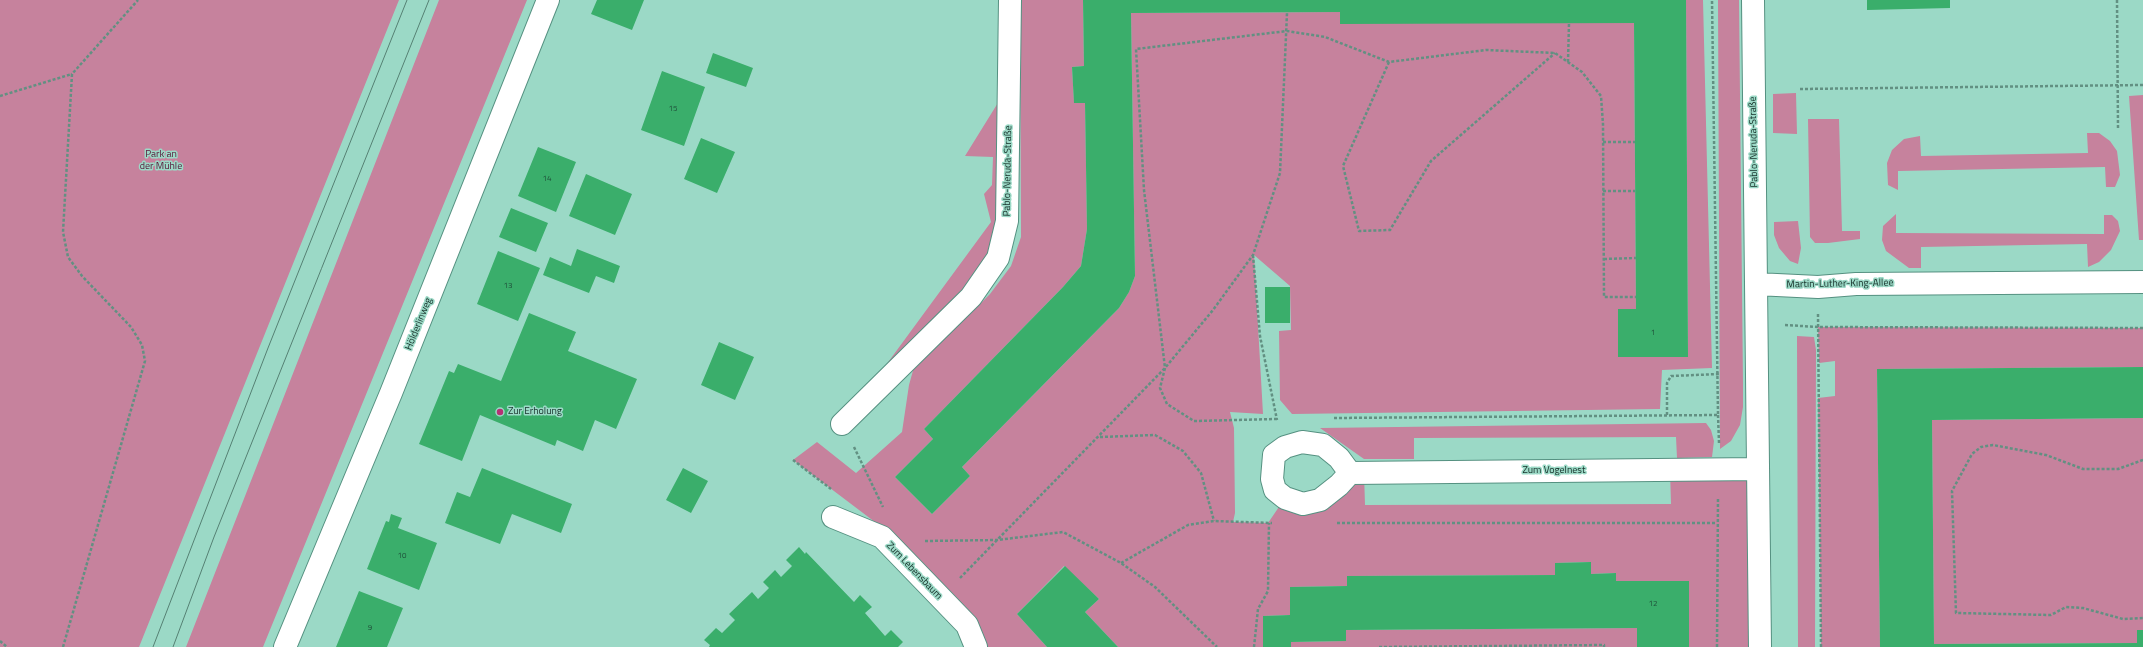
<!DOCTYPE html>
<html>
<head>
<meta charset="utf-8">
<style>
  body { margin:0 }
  canvas { display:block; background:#9bd9c6 }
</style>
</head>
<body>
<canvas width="2143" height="647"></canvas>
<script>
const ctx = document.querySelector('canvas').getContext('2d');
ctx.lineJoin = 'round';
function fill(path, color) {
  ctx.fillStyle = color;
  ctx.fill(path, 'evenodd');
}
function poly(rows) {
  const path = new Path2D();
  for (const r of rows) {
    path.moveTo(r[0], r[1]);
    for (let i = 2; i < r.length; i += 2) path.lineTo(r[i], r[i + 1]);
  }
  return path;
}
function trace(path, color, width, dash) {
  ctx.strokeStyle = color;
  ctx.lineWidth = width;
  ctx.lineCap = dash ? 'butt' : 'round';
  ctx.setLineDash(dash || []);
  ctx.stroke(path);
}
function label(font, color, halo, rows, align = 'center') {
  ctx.font = font + ' "Titillium Web",sans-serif';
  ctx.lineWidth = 3;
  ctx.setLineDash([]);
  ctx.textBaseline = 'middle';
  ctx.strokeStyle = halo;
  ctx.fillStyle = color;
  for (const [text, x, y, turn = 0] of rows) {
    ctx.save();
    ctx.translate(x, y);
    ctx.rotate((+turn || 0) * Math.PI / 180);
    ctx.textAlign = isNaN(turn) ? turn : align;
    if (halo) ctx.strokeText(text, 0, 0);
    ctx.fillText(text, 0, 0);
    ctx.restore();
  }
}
fill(poly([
  [0,0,399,0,139,647,0,647],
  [439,0,527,0,263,647,186,647],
  [1020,0,1083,0,1084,66,1072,67,1074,102,1085,103,1087,229,1081,266,1063,287,924,429,933,439,895,477,932,514,970,476,962,467,1119,308,1129,292,1135,276,1131,13,1340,12,1634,23,1636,309,1618,309,1618,357,1688,357,1686,0,1703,0,1712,368,1662,370,1660,409,1292,414,1280,400,1279,331,1291,330,1290,286,1254,255,1263,414,1230,412,1234,428,1235,513,1233,522,1268,523,1285,498,1303,504,1364,473,1365,505,1671,504,1670,470,1758,469,1760,647,1689,647,1689,581,1616,581,1616,573,1591,574,1590,562,1555,563,1555,575,1348,576,1347,586,1290,587,1290,615,1263,616,1263,647,1118,647,1085,612,1099,599,1064,566,1017,614,1047,647,981,647,976,619,900,541,793,460,817,442,856,473,902,432,909,385,914,367,962,322,990,294,1011,266,1021,237],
  [1718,0,1739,0,1743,384,1743,407,1740,425,1731,441,1720,449],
  [1009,85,998,258,886,365,991,222,984,194,992,185,993,157,965,156],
  [1796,93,1797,134,1773,133,1773,94],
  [2143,95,2143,240,2139,240,2129,96],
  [1808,119,1839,119,1842,231,1860,231,1860,239,1828,243,1815,243,1810,237],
  [2087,133,2099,133,2110,141,2117,151,2120,175,2115,187,2106,187,2105,167,1898,171,1898,190,1888,185,1887,163,1892,150,1904,139,1920,136,1921,156,2088,153],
  [1896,214,1896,233,2104,234,2104,215,2112,215,2118,221,2120,231,2111,250,2099,262,2088,267,2087,244,1921,247,1921,268,1909,268,1886,251,1882,240,1883,226],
  [1798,221,1801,248,1798,264,1790,261,1779,248,1774,235,1774,222],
  [1818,327,2143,328,2143,367,1877,369,1880,647,1821,647,1818,398,1835,396,1835,361,1819,363],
  [1797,336,1814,337,1816,350,1815,647,1798,647],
  [2143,418,2143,630,2137,631,2137,643,1934,644,1932,420],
  [1706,423,1711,430,1714,441,1712,457,1677,458,1676,437,1414,438,1414,459,1364,459,1320,428],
  [1637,628,1637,647,1291,647,1291,642,1345,641,1346,630]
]), '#c6829d');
fill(poly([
  [597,0,644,0,632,30,591,14],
  [1083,0,1686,0,1688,357,1618,357,1618,309,1636,309,1634,23,1340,24,1340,12,1131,13,1135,276,1129,292,1119,308,962,467,970,476,932,514,895,477,933,439,924,429,1063,287,1081,266,1087,229,1085,103,1074,103,1072,67,1084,66],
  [1867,0,1950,0,1950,8,1867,10],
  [713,53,753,68,746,87,706,73],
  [662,71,705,87,684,146,641,130],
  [701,138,735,152,717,193,684,179],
  [538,147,576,162,556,212,518,196],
  [586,174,632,194,615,235,569,216],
  [511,208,548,223,536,252,499,237],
  [577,249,620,266,614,283,596,276,589,293,543,275,550,257,571,266],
  [498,251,540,268,518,321,477,304],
  [1265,287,1290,287,1290,323,1265,323],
  [529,313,576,332,568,351,637,379,616,429,595,420,583,451,557,440,555,446,480,415,462,461,419,444,449,371,454,373,458,364,501,381],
  [719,342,754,357,735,400,701,385],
  [2143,367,2143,418,1932,420,1934,644,2137,643,2137,630,2143,630,2143,647,1880,647,1877,369],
  [482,468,572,504,561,533,512,514,500,544,445,523,457,492,470,497],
  [683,468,708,481,691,513,666,500],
  [391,514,402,518,398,528,437,543,419,590,367,569,386,521,389,522],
  [799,547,805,554,806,552,854,602,860,595,872,607,865,613,885,636,891,630,903,642,898,647,709,647,710,645,704,640,716,628,722,633,735,620,729,614,752,592,758,599,769,588,763,582,775,570,781,577,792,566,786,560],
  [1591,562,1591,574,1616,573,1616,581,1689,581,1689,647,1637,647,1637,628,1346,630,1346,641,1291,642,1291,647,1263,647,1263,616,1290,615,1290,587,1347,586,1347,576,1555,575,1555,563],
  [1065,566,1099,599,1085,612,1118,647,1047,647,1017,614],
  [359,591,403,608,387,647,336,647]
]), '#3aae6b');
const street = poly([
  [1753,0,1756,284],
  [842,424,971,297,998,258,1007,221,1010,0],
  [1350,473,1339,485,1320,500,1303,504,1285,498,1275,490,1272,479,1274,455,1285,447,1302,442,1323,445,1339,458,1350,473,1758,469],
  [833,517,882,537,967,625,976,647],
  [285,647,391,393,548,0],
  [1760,647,1756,284,1818,287,1856,284,2143,282]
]);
trace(street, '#559181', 24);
trace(poly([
  [2117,0,2118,128],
  [1389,62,1343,166,1359,231,1390,230,1431,161,1555,53],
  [1568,62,1569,23],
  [1800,89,2143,85],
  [0,96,72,74],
  [1603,142,1635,142],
  [1603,191,1635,191],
  [1253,255,1260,336,1277,420],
  [1604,259,1636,258],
  [1818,314,1821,647],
  [1785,325,1818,327,2143,328],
  [1667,415,1667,383,1671,376,1719,374],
  [1718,415,1719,443],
  [1334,418,1718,415,1712,0],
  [1277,419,1194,421,1167,404,1160,388,1165,368,1144,190,1136,49,1287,31,1325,37,1389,62,1486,50,1555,53,1582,72,1601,96,1603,124,1604,297,1636,297],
  [1100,437,1155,435,1183,451,1201,473,1214,521],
  [854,447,883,507],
  [793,460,831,489],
  [2143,460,2118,469,2083,469,2046,455,1993,445,1981,447,1972,454,1952,491,1956,613,2051,615,2066,607,2083,608,2123,619,2143,618],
  [1337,523,1716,523],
  [925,541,997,540,1063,532,1121,563,1155,587,1217,647],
  [1121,563,1188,525,1214,521,1272,523],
  [960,578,1165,368,1213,310,1253,255,1280,173,1287,13],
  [0,641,7,647],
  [63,647,145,361,142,345,131,327,82,276,68,257,63,232,72,74,138,0],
  [1254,647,1258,609,1268,591,1269,523],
  [1379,647,1604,645,1604,647],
  [1717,647,1718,498]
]), '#629082', 2.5, [3, 2]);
trace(street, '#fff', 22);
trace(poly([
  [153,647,268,348,407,0],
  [173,647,214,537,429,0]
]), '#558073', 1);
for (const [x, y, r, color] of [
  [500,412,4,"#b63174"]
]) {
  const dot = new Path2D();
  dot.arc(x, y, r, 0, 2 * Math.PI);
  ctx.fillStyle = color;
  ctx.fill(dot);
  trace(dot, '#9bd9c6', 1.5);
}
label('8px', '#1f503a', null, [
  ["15",673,109],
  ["14",547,179],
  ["13",508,286],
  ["1",1653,333],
  ["10",402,556],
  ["12",1653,604],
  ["9",370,628]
]);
label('10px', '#163029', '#9bd9c6', [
  ["Pablo-Neruda-Straße",1754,142,-91],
  ["Pablo-Neruda-Straße",1008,171,-89],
  ["Martin-Luther-King-Allee",1840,284,-1],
  ["Hölderlinweg",419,324,-68],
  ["Zum Vogelnest",1554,471],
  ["Zum Lebensbaum",914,571,46]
]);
label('10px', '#581537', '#9bd9c6', [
  ["Park an",161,155],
  ["der Mühle",161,167]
]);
label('10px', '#163029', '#9bd9c6', [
  ["Zur Erholung",508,412]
], 'left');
</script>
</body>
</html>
